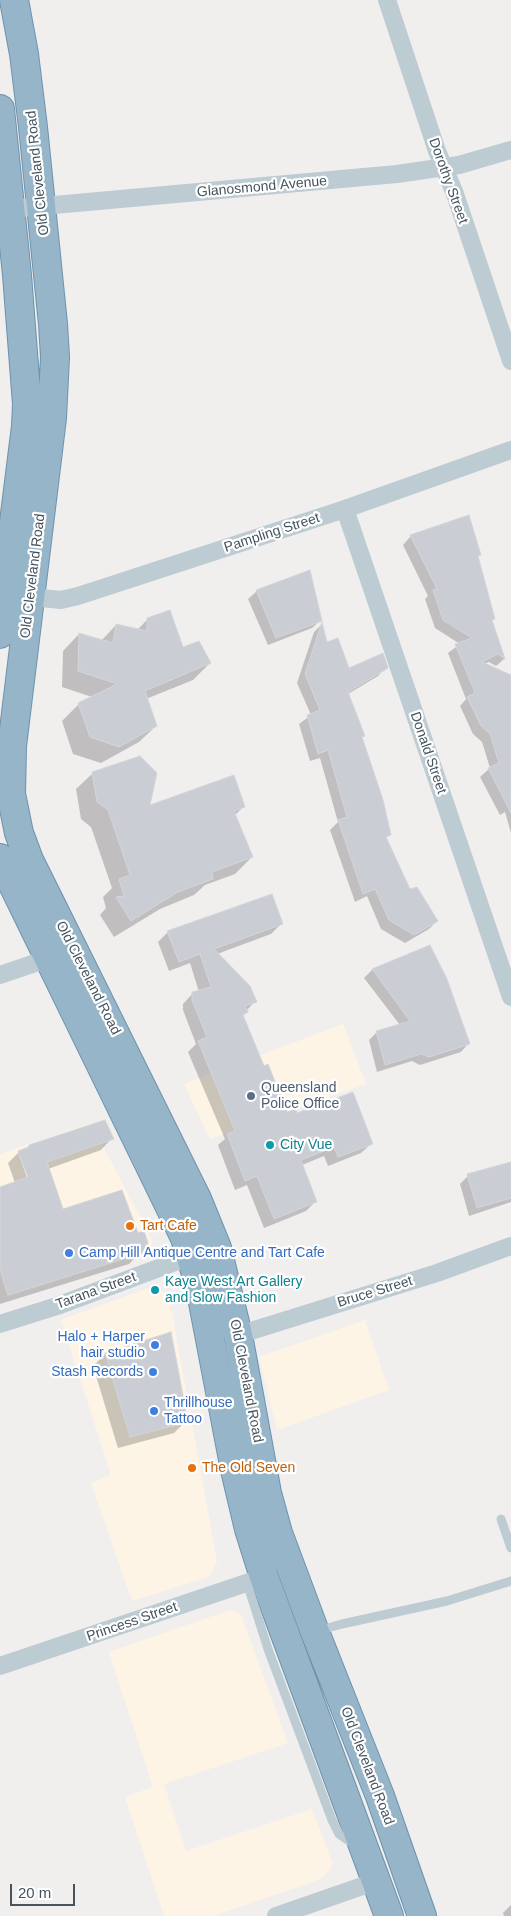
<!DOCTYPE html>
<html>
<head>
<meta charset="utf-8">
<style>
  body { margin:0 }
  #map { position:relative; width:511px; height:1916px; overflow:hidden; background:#f1eeee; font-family:Helvetica,sans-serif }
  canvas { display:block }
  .scale { position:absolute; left:10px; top:1884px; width:65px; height:22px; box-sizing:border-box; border:2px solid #45545d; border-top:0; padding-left:6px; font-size:15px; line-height:18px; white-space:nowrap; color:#45545d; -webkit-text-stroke:4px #fff; paint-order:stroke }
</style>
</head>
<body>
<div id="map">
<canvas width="511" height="1916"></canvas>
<div class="scale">20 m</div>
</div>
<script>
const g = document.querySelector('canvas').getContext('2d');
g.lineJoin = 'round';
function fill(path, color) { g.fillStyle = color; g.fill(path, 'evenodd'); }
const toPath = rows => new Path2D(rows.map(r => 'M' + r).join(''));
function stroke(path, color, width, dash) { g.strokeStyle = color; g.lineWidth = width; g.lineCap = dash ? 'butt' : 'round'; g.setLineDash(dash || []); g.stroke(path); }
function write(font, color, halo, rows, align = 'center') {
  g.font = font + ' Helvetica,sans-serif'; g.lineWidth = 4.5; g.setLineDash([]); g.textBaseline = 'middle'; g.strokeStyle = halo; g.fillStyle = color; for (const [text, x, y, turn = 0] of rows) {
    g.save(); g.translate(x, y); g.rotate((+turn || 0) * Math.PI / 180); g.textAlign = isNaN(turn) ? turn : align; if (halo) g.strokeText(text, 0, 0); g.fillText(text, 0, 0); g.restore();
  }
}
const commercial = toPath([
  [343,1024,366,1084,210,1139,184,1084],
  [91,1123,153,1242,145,1253,7,1297,0,1275,0,1154],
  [151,1287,169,1295,217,1562,209,1577,132,1601,91,1483,111,1475,61,1320],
  [365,1320,389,1390,277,1430,259,1357],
  [230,1610,241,1615,288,1743,164,1784,186,1851,312,1809,333,1865,327,1873,318,1880,213,1916,164,1916,125,1797,153,1787,109,1652]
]);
const shadow = toPath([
  [468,517,480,555,477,558,491,621,504,659,496,666,489,662,484,664,511,677,511,833,505,812,500,815,480,777,490,768,482,742,473,734,460,706,466,699,448,653,460,644,435,628,425,599,428,596,403,545,411,536],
  [257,591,321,620,312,628,268,645,248,599],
  [148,619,182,649,210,663,193,680,146,699,156,726,139,742,101,763,73,754,62,721,79,704,92,697,62,687,63,651,79,634,101,641,116,625,137,630],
  [322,624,326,644,349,669,386,667,378,676,348,694,363,736,361,738,389,834,385,838,409,891,437,921,429,929,405,943,381,929,367,896,355,902,330,830,338,822,320,758,310,761,299,724,311,715,297,683,314,632],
  [93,773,149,807,244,806,234,816,252,857,235,874,205,885,194,895,160,909,114,937,100,915,106,908,103,897,112,888,91,827,81,819,76,789],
  [281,924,271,934,217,954,255,1001,242,1016,263,1068,287,1113,297,1114,372,1143,361,1153,328,1166,324,1156,302,1165,316,1201,306,1211,264,1228,247,1185,235,1190,218,1145,225,1139,188,1052,196,1044,183,1010,183,1004,193,993,199,992,190,963,169,971,158,942,168,932],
  [430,947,469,1043,461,1052,420,1065,412,1061,377,1072,369,1040,377,1032,400,1025,364,978,372,970],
  [112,1138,101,1150,48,1169,63,1211,137,1234,141,1252,129,1264,0,1304,0,1188,15,1183,8,1163,19,1152,29,1146],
  [19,1155,21,1155,31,1182,29,1183],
  [511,1171,511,1202,469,1216,460,1184,468,1176],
  [170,1333,186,1421,174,1433,118,1448,93,1366,105,1354],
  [511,1905,511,1916,504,1916,503,1913]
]);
const building = toPath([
  [469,515,481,555,478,556,495,619,492,620,505,659,498,654,482,662,511,675,511,813,488,768,499,763,490,734,481,726,467,697,475,693,455,644,472,638,443,620,433,590,437,589,410,535,469,515],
  [310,570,322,621,276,638,256,590,310,570],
  [170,610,183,647,199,641,211,663,145,691,157,726,119,747,90,737,78,703,117,684,78,671,79,633,113,643,116,624,147,631,147,618,170,610],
  [322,622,327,642,338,638,349,668,383,653,388,668,348,692,365,736,362,737,383,800,391,835,386,837,410,889,417,887,438,921,414,935,389,920,375,889,363,894,338,820,347,817,328,750,318,754,307,715,320,710,305,674,322,622],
  [140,756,157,773,150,805,234,775,245,807,234,811,253,857,212,872,213,879,178,892,131,921,116,897,124,896,119,879,130,875,108,810,97,802,92,772,140,756],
  [272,894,283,924,214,949,250,986,257,1002,245,1006,248,1012,243,1015,264,1066,268,1064,287,1112,296,1109,297,1113,353,1092,373,1144,338,1157,334,1147,301,1160,317,1202,274,1219,257,1176,245,1181,227,1134,235,1131,198,1041,207,1037,192,1000,192,992,211,987,200,954,179,962,167,931,272,894],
  [430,945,447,979,470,1044,429,1057,421,1054,385,1065,376,1031,410,1021,372,969,430,945],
  [105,1120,114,1139,47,1162,63,1209,122,1190,138,1233,144,1231,148,1243,142,1253,8,1295,0,1268,0,1187,28,1177,18,1151,29,1147,29,1145,105,1120],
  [511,1162,511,1198,477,1208,467,1174,511,1162],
  [171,1332,188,1422,130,1437,105,1353,171,1332]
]);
const service = toPath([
  [501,1519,511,1548],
  [247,1583,268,1649,332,1820,339,1834,355,1845],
  [317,1631,342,1624,447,1601,511,1581]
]);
const minor = toPath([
  [387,0,437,151,455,194,511,361],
  [10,209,397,174,459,165,511,150],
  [345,509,511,997],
  [31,597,61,600,78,596,345,509,511,450],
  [0,975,50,958],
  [0,1324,57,1306,191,1256],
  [238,1335,437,1273,511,1246],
  [0,1666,264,1577],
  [276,1916,377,1881]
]);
const trunk = toPath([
  [14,0,24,54,33,127,53,324,55,357,52,418,12,746,11,794,19,833,29,860,197,1199,217,1248,238,1335,267,1493,278,1533,315,1632,380,1796,422,1916],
  [0,109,17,275,27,404,26,426,0,634],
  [0,858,185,1238,200,1287,235,1470,249,1529,264,1577,389,1916]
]);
const markers = [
  [251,1096,5,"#5c6f8a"],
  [270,1145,5,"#0f9aa8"],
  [130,1226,5,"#e8710a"],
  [69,1253,5,"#3f7fe0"],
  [155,1290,5,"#0f9aa8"],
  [155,1345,5,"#3f7fe0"],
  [153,1372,5,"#3f7fe0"],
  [154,1411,5,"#3f7fe0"],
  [192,1468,5,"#e8710a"]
];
const streetNames = [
  ["Old Cleveland Road",38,173,-96],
  ["Dorothy Street",448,181,70],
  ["Glanosmond Avenue",262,187,-5],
  ["Pampling Street",272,533,-18],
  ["Old Cleveland Road",33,576,-83],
  ["Donald Street",428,753,71],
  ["Old Cleveland Road",88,978,63],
  ["Tarana Street",96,1291,-20],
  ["Bruce Street",375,1292,-17],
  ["Old Cleveland Road",246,1381,79],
  ["Princess Street",132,1622,-19],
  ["Old Cleveland Road",367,1766,69]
];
const serviceNames = [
  ["Queensland",261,1088],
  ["Police Office",261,1104]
];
const cultureNames = [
  ["City Vue",280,1145],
  ["Kaye West Art Gallery",165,1282],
  ["and Slow Fashion",165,1298]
];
const foodNames = [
  ["Tart Cafe",140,1226],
  ["The Old Seven",202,1468]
];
const shopNames = [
  ["Camp Hill Antique Centre and Tart Cafe",79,1253],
  ["Halo + Harper",145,1337,"right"],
  ["hair studio",145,1353,"right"],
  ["Stash Records",143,1372,"right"],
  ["Thrillhouse",164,1403],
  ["Tattoo",164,1419]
];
fill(commercial, '#fdf4e6');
fill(shadow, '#0003');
fill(building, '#caced4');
stroke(building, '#d2d5db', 1);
stroke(trunk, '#6c93ae', 30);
stroke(service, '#bdcbd2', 9);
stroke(minor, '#bdcbd2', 18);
stroke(trunk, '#96b5c9', 28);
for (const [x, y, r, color] of markers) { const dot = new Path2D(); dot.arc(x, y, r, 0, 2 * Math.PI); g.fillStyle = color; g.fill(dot); stroke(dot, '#fff', 2); }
write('14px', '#45545d', '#fff', streetNames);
write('14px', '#4e5e75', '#fff', serviceNames, 'left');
write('14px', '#0d838f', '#fff', cultureNames, 'left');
write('14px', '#c56008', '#fff', foodNames, 'left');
write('14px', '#366cbe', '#fff', shopNames, 'left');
</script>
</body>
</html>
